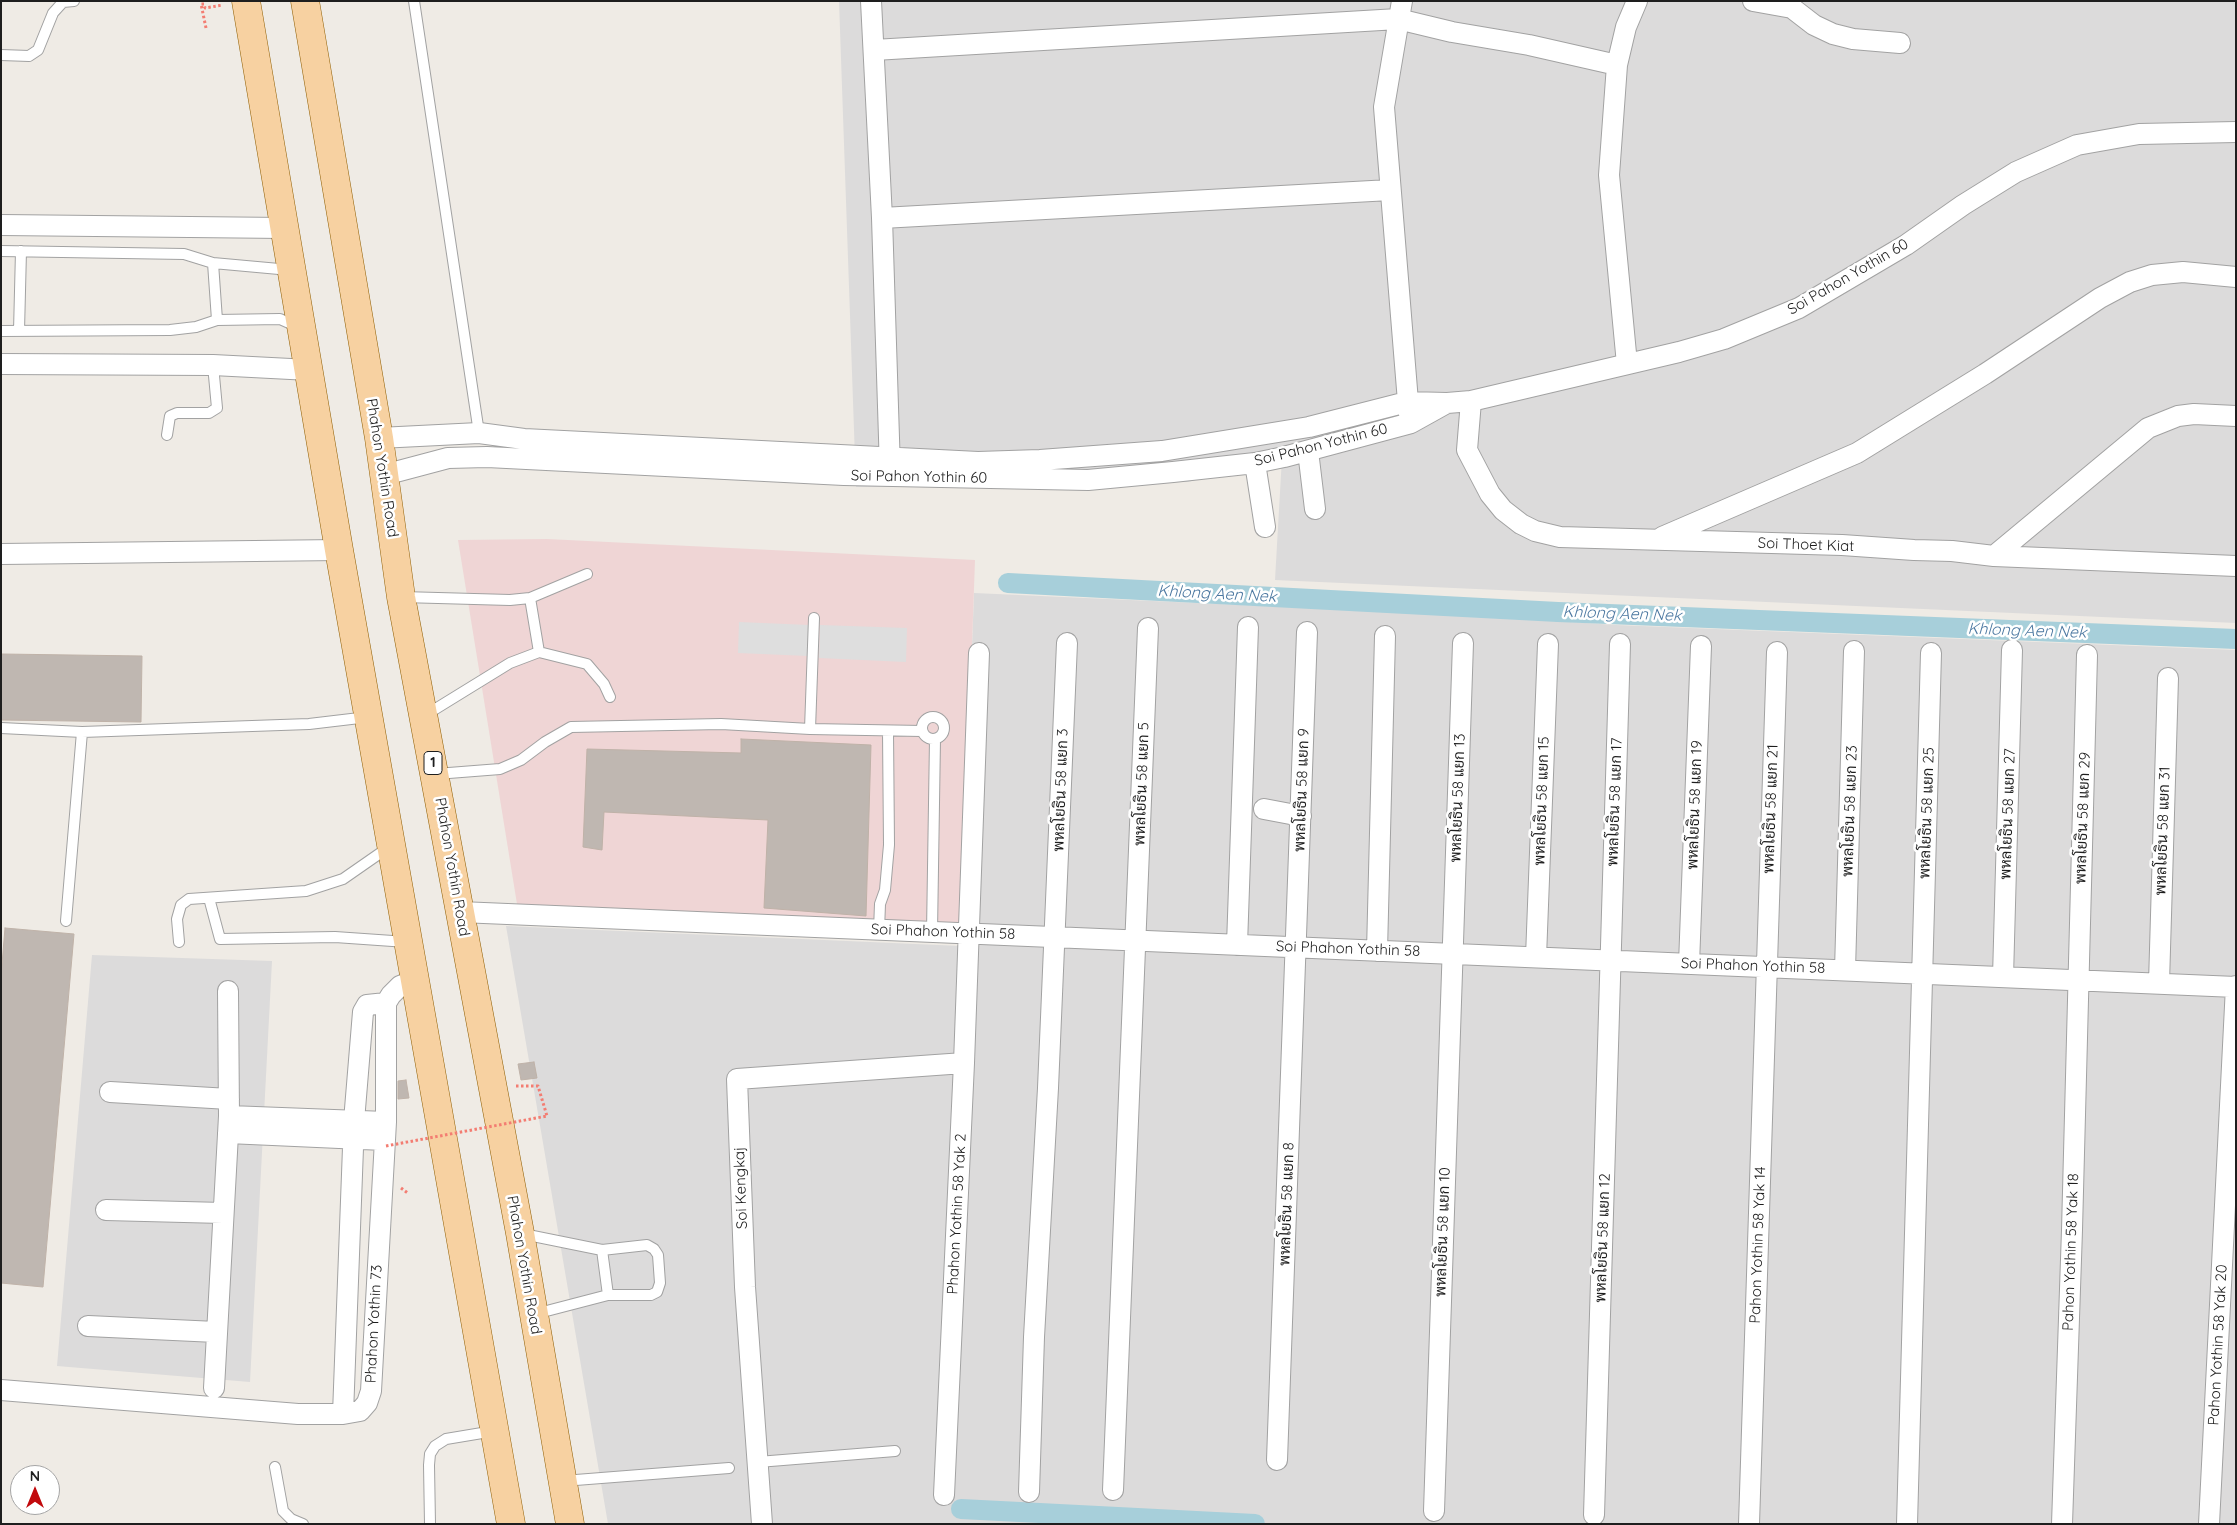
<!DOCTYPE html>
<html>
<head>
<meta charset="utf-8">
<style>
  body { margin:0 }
  #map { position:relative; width:2237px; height:1525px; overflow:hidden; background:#efebe5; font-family:Quicksand,sans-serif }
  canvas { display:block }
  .frame { position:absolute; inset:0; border:2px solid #1e1e1e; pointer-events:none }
  .north { position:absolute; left:10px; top:1465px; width:50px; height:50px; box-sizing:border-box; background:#fff; border:1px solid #a5a5a5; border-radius:50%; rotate:0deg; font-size:14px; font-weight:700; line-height:20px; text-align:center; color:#1e1e1e }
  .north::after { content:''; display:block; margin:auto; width:18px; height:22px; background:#c20a0d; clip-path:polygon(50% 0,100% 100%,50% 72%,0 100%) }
</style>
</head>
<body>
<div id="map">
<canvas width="2237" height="1525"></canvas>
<div class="frame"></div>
<div class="north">N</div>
</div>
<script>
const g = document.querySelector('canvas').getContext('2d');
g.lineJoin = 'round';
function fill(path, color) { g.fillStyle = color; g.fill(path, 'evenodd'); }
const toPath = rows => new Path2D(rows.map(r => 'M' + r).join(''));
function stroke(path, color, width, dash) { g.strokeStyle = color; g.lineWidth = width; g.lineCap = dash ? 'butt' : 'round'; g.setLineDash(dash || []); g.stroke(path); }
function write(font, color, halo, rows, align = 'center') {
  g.font = font + ' Quicksand,Sarabun,sans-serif'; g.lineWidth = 5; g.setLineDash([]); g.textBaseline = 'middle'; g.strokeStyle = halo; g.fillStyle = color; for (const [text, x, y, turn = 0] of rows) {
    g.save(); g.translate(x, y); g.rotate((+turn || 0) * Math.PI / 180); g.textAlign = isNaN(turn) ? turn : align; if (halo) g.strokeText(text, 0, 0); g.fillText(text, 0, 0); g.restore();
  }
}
const residential = toPath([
  [839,1,2236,1,2236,623,1275,580,1282,457,1188,482,856,487],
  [974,593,1464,615,1616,625,2236,650,2236,1524,608,1524,506,926,961,946],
  [92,955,272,961,250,1382,57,1366]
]);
const commercial = toPath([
  [547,539,975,560,962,924,517,904,458,540]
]);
const parking = toPath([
  [739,622,809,625,808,656,738,653],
  [820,625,907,628,906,662,819,658]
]);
const canal = toPath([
  [1008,583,1558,612,2236,639],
  [961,1509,1255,1524]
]);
const building = toPath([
  [1,654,142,656,141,722,1,720,1,654],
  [741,739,871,745,866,916,764,908,768,820,604,812,602,850,583,847,587,749,741,753,741,739],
  [5,928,74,934,43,1287,1,1283,1,976,5,928],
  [534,1062,537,1078,521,1080,518,1064,534,1062],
  [406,1080,409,1098,398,1099,398,1081,406,1080]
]);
const path = toPath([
  [206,28,201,4,204,4,205,8,223,5],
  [516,1086,538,1086,547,1116],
  [401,1188,409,1194]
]);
const lane = toPath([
  [414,1,479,433],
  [1,55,29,56,38,50,53,13,63,2,74,1],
  [1,251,184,254,213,263],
  [290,270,213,263,217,320,280,319,298,327],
  [1,331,170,330,196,327,217,320],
  [19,331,21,251],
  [167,435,170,416,177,413,209,413,217,408,213,365],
  [402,597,510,600,530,598,539,652,510,663,424,716],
  [530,598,587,574],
  [539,652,587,664,604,684,610,697],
  '922 728a11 11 0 1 1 22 0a11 11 0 1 1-22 0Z',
  [1,728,82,732,309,724,368,717],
  [810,729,814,618],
  [436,774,500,769,521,760,545,742,571,727,721,724,810,729,922,731],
  [209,898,220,939,335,937,407,942],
  [66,921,82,732],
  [879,930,880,904,885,890,889,845,888,731],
  [932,932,935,739],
  [179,942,177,919,181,905,189,899,306,891,343,879,389,847],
  [523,1234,602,1250,608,1295,535,1314],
  [602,1250,647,1245,654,1249,658,1255,660,1283,657,1292,651,1295,608,1295],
  [758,1462,895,1451],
  [275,1467,283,1511,291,1519,303,1524],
  [563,1481,729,1468],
  [430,1524,429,1465,430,1454,435,1446,446,1439,494,1431]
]);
const street = toPath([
  [871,1,882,218,890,469],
  [1402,1,1384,107,1409,414],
  [1753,1,1792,8,1814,25,1833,34,1853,39,1900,43],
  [874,50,1398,19,1452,32,1529,45,1617,65],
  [882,218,1390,190],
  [1,225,284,228],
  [1,364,213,365,310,370],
  [1627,364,1609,175,1617,65,1626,27,1637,1],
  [1471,401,1467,450,1490,494,1503,510,1521,524,1535,531,1560,537,1842,545,1914,550,1952,551,1994,556,2236,566],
  [379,438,479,433,524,439,978,462,1040,460,1162,451,1309,427,1407,402,1447,403,1471,401,1679,352,1724,339,1799,308,1906,245,1963,205,2016,172,2077,145,2139,134,2236,132],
  [1308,451,1315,509],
  [1255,463,1265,527],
  [384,475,448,458,487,457,844,475,1088,480,1173,472,1255,463,1284,457,1411,423,1447,403],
  [1662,537,1857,453,1985,374,2100,298,2130,282,2152,275,2183,272,2236,277],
  [1,554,339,550],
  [1994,556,2148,428,2178,416,2194,414,2236,416],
  [1264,809,1301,816],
  [460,912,2236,987],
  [1237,945,1248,627],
  [1377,951,1385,636],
  [1536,957,1548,644],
  [1689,964,1701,646],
  [1845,970,1854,651],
  [2003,977,2012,650],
  [2159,983,2168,678],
  [110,1092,229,1099],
  [229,1116,386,1122],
  [228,1133,384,1140],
  [106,1210,223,1213],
  [88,1326,216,1332],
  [214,1388,229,1116,228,991],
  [1,1390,298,1414,343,1414,360,1411,367,1403,371,1391,386,1122,386,1003,391,995,400,986,415,980],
  [343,1414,354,1121,363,1012,367,1005,386,1003],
  [1277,1460,1307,632],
  [1113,1490,1148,628],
  [1029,1492,1034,1337,1048,1088,1067,643],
  [944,1495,964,1063,979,653],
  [1434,1511,1463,643],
  [1594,1515,1620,644],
  [762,1524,745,1287,737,1079,964,1063],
  [1749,1524,1777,652],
  [1907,1524,1931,653],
  [2062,1524,2072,1230,2087,655],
  [2209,1524,2236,986]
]);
const primary = toPath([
  [246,1,339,550,511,1524],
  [305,1,379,438,401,597,520,1233,570,1524]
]);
const pathBridge = toPath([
  [386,1146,547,1116]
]);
const shields = [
  [433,763,18]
];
const shieldNames = [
  ["1",433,763]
];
const streetNames = [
  ["Soi Pahon Yothin 60",1848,277,-30],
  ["Soi Pahon Yothin 60",1321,445,-14],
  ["Phahon Yothin Road",382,468,81],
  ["Soi Pahon Yothin 60",919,477,1],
  ["Soi Thoet Kiat",1806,545,2],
  ["พหลโยธิน 58 แยก 5",1142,784,-88],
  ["พหลโยธิน 58 แยก 3",1061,790,-88],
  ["พหลโยธิน 58 แยก 9",1302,790,-88],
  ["พหลโยธิน 58 แยก 13",1458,798,-88],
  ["พหลโยธิน 58 แยก 15",1542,801,-88],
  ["พหลโยธิน 58 แยก 17",1615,802,-88],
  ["พหลโยธิน 58 แยก 19",1695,805,-88],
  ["พหลโยธิน 58 แยก 21",1771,809,-88],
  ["พหลโยธิน 58 แยก 23",1850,811,-88],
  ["พหลโยธิน 58 แยก 25",1927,813,-88],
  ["พหลโยธิน 58 แยก 27",2008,814,-88],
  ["พหลโยธิน 58 แยก 29",2083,818,-88],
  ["พหลโยธิน 58 แยก 31",2163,831,-88],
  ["Phahon Yothin Road",452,867,80],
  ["Soi Phahon Yothin 58",943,932,2],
  ["Soi Phahon Yothin 58",1348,949,2],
  ["Soi Phahon Yothin 58",1753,966,2],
  ["Soi Kengkaj",741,1188,-92],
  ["พหลโยธิน 58 แยก 8",1287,1204,-88],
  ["Phahon Yothin 58 Yak 2",957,1214,-87],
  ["พหลโยธิน 58 แยก 10",1443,1232,-88],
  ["พหลโยธิน 58 แยก 12",1603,1238,-88],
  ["Pahon Yothin 58 Yak 14",1758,1245,-88],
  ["Pahon Yothin 58 Yak 18",2071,1252,-88],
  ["Phahon Yothin Road",524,1265,80],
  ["Phahon Yothin 73",374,1324,-87],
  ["Pahon Yothin 58 Yak 20",2218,1345,-87]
];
const waterNames = [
  ["Khlong Aen Nek",1217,594,3],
  ["Khlong Aen Nek",1622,614,2],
  ["Khlong Aen Nek",2027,631,2]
];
fill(residential, '#dcdbdb');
fill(commercial, '#efd5d5');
fill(parking, '#dedede');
stroke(canal, '#a7cfda', 20);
fill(building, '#bfb7b1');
stroke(building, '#bfb2a8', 1);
stroke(lane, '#a2a2a2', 12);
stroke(street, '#a2a2a2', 22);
stroke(primary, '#916108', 29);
stroke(path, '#f37d72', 3, [2.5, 2.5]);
stroke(lane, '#fff', 10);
stroke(street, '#fff', 20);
stroke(primary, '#f7d1a1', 28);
stroke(pathBridge, '#f37d72', 3, [2.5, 2.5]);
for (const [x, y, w] of shields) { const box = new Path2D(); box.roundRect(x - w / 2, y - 11.5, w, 23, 4); g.fillStyle = '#fff'; g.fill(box); stroke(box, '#1e1e1e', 1); }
write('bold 14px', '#1e1e1e', null, shieldNames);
write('15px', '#1e1e1e', '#fff', streetNames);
write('italic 16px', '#4c78a1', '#fff', waterNames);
</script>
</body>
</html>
